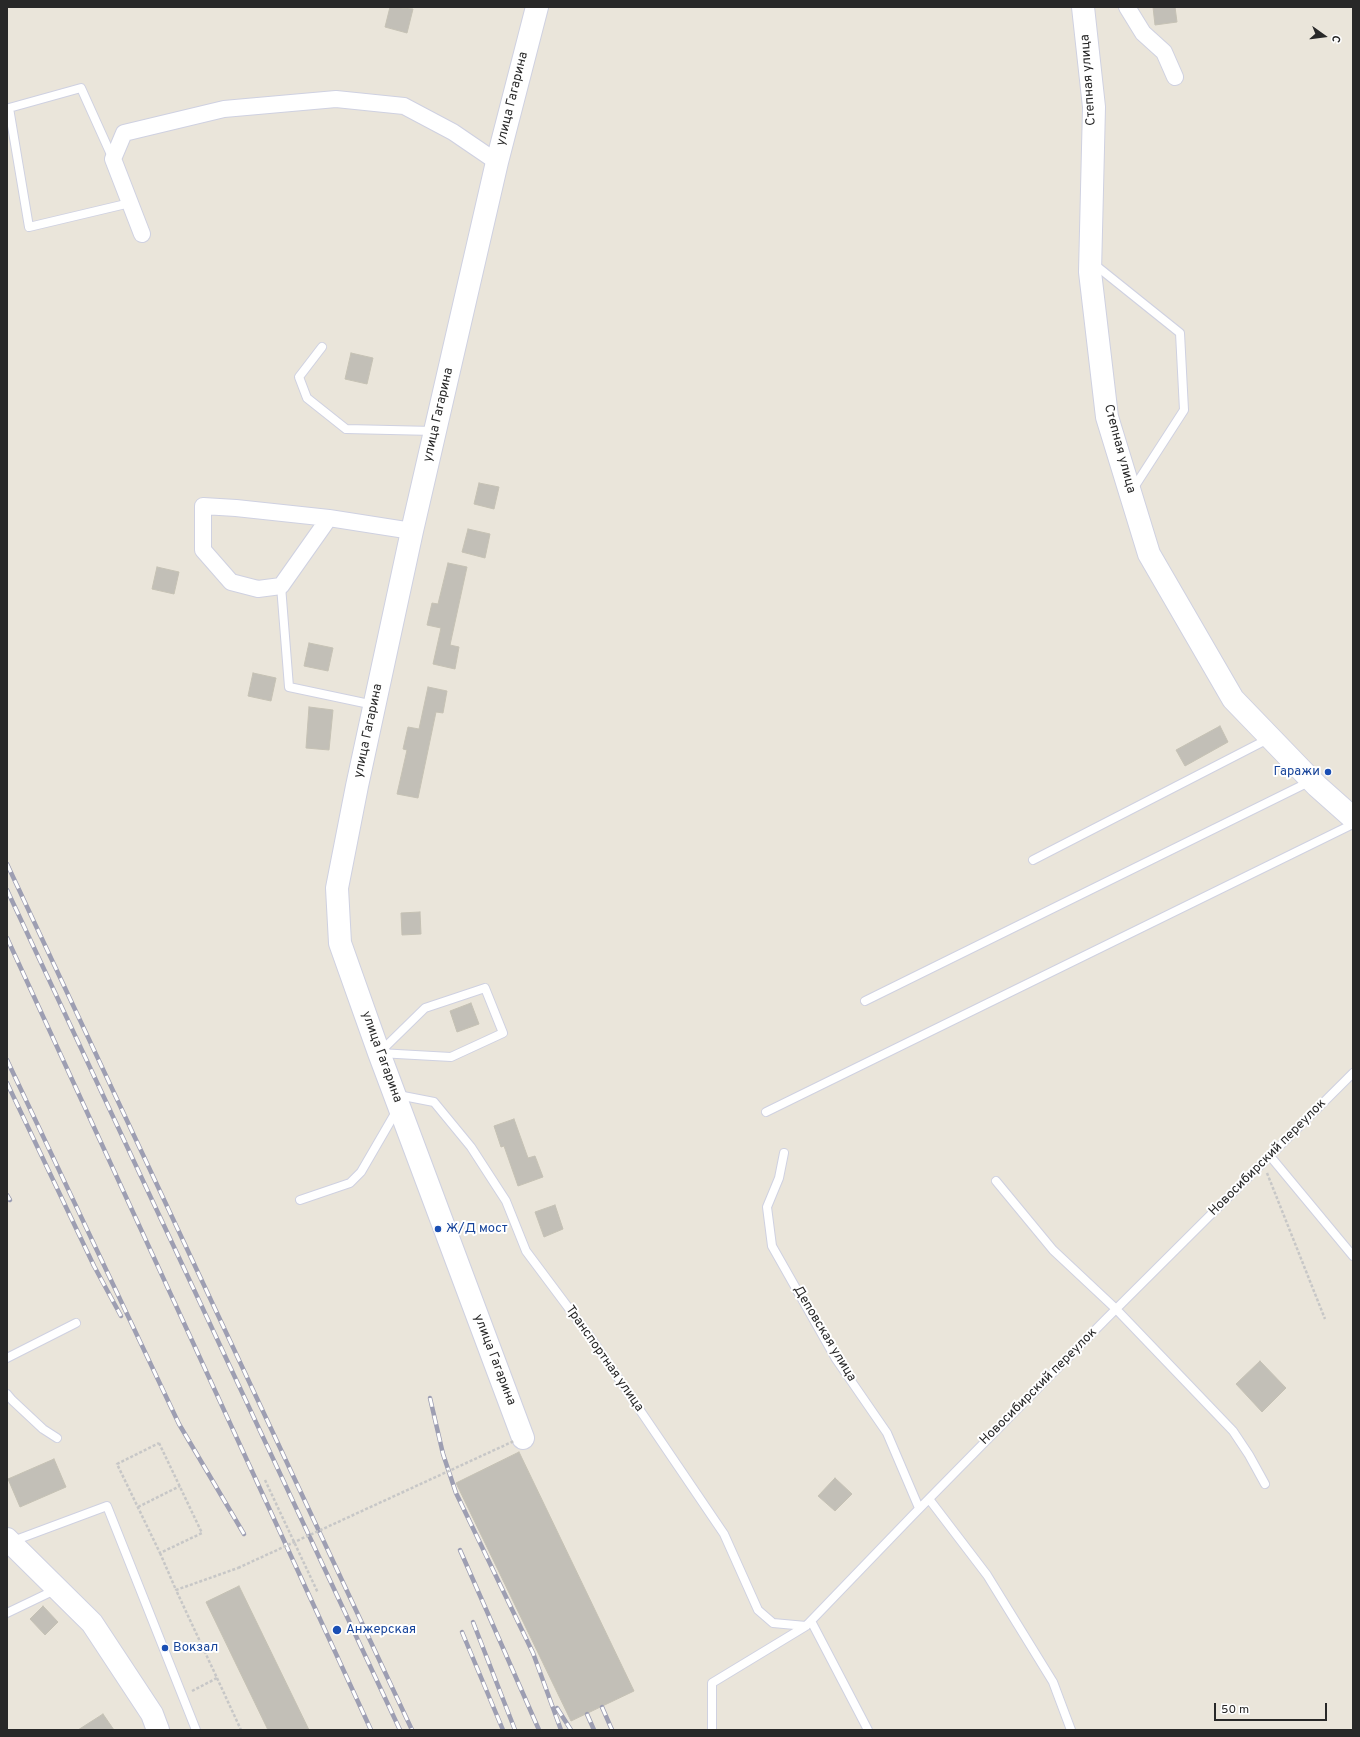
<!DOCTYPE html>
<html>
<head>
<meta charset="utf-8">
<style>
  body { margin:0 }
  #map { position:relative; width:1360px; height:1737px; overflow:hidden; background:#eae5da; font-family:Overpass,sans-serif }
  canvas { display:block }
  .frame { position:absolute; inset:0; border:8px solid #282828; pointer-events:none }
  .north { position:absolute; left:1304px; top:16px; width:40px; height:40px; -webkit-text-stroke:3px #fff; paint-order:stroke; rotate:104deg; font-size:11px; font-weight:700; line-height:16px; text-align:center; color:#282828 }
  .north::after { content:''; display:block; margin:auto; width:14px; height:18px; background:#282828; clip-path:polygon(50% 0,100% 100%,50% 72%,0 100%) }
  .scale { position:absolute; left:1214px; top:1703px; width:113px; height:18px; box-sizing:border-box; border:2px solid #282828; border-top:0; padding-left:5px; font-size:12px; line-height:14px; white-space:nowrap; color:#282828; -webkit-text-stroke:3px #fff; paint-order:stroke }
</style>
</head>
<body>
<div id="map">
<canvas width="1360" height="1737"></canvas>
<div class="frame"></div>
<div class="north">С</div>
<div class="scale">50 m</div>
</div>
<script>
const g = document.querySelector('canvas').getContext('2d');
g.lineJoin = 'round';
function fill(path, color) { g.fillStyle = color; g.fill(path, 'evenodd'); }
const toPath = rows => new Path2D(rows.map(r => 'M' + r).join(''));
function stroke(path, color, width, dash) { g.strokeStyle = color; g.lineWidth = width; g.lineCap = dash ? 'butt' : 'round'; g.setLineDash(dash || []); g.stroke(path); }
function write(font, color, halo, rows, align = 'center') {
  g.font = font + ' Overpass,sans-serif'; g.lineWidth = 4; g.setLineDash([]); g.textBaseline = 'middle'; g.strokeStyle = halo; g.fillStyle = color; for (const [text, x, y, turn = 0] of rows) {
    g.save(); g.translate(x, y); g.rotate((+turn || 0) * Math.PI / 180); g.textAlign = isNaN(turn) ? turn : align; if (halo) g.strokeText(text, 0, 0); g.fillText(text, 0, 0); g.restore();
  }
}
const building = toPath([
  [390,7,413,9,407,33,385,27,390,7],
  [1153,7,1175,7,1177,22,1155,25,1153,7],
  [351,353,373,358,367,384,345,379,351,353],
  [479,483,499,487,494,509,474,504,479,483],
  [468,529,490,534,485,558,462,552,468,529],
  [448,563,467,567,450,645,459,647,455,669,433,664,441,628,427,625,432,603,438,604,448,563],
  [157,567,179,572,174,594,152,589,157,567],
  [309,643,333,648,328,671,304,666,309,643],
  [253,673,276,678,271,701,248,696,253,673],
  [428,687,447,691,443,713,436,712,418,798,397,794,407,750,403,749,408,727,419,729,428,687],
  [309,707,333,710,329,750,306,748,309,707],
  [1220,726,1228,742,1185,766,1176,750,1220,726],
  [420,912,421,934,402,935,401,913,420,912],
  [471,1003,479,1024,457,1032,450,1011,471,1003],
  [514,1119,528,1158,535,1156,543,1177,518,1186,504,1146,501,1147,494,1126,514,1119],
  [555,1205,563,1229,544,1237,535,1212,555,1205],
  [1260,1361,1286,1388,1262,1412,1236,1384,1260,1361],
  [519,1452,634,1691,571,1721,456,1483,519,1452],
  [54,1459,66,1487,20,1507,8,1479,54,1459],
  [835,1478,852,1494,835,1511,818,1496,835,1478],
  [239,1586,309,1730,268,1730,206,1602,239,1586],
  [43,1606,58,1622,45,1635,30,1619,43,1606],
  [103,1714,114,1730,78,1730,103,1714]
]);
const path = toPath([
  [1267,1173,1325,1319],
  [159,1443,202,1533,160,1553,117,1464,159,1443],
  [265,1480,318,1593],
  [138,1507,180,1486],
  [160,1553,176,1590],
  [217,1678,241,1730],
  [192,1691,217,1678,176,1590,238,1568]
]);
const lane = toPath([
  [113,159,81,88,9,108,29,227,130,203],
  [1094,264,1180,333,1184,410,1133,489],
  [322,347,299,377,307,398,346,429,434,431],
  [281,586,289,687,374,705],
  [1033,860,1270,738],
  [485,988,503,1033,451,1057,379,1053,425,1008,485,988],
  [865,1001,1311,781],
  [398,1095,434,1102,471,1147,506,1201,526,1251,591,1338,724,1534,758,1610,773,1623,806,1626],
  [766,1112,1353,824],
  [784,1153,779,1178,767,1207,772,1246,836,1359,887,1433,919,1508],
  [1270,1156,1353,1256],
  [996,1181,1053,1250,1116,1309,1233,1431,1249,1455,1265,1484],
  [300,1200,350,1183,361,1172,397,1110],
  [7,1358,76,1323],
  [7,1394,12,1400,43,1429,57,1438],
  [929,1499,987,1575,1053,1682,1071,1730],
  [13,1541,107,1506,196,1730],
  [7,1613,57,1589],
  [811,1621,868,1730],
  [712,1730,712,1683,806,1626,913,1515,1105,1320,1353,1073]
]);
const street = toPath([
  [1127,7,1143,33,1164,52,1175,77],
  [142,234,113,159,124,133,224,109,336,99,404,106,453,132,497,162],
  [329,518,281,586,258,589,231,582,203,550,203,506,236,508,329,518,412,531]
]);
const secondary = toPath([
  [1083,7,1094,107,1090,272,1107,417,1149,554,1233,699,1317,786,1353,818],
  [523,1438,379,1053,340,943,337,888,357,786,412,531,497,162,537,7],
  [7,1539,92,1623,152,1714,158,1730]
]);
const rail = toPath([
  [7,864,412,1730],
  [7,890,400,1730],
  [7,938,371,1730],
  [7,1060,179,1424,244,1534],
  [7,1083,94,1266,121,1316],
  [7,1195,10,1200],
  [430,1398,443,1454,456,1493,533,1653,561,1730],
  [460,1550,539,1730],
  [473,1622,515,1730],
  [462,1632,503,1730],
  [602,1707,612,1730],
  [557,1708,571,1730],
  [587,1714,594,1730]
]);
const pathBridge = toPath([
  [238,1568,514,1441]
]);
const markers = [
  [1328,772,4,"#1a4fb4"],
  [438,1229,4,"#1a4fb4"],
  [337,1630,5,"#1a4fb4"],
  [165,1648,4,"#1a4fb4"]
];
const streetNames = [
  ["Степная улица",1089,80,-94],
  ["улица Гагарина",513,99,-76],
  ["улица Гагарина",439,415,-77],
  ["Степная улица",1119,449,75],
  ["улица Гагарина",369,731,-78],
  ["улица Гагарина",381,1057,70],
  ["Новосибирский переулок",1268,1158,-45],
  ["Деповская улица",824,1334,59],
  ["Транспортная улица",604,1359,55],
  ["улица Гагарина",494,1360,69],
  ["Новосибирский переулок",1039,1387,-45]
];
const transitNames = [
  ["Гаражи",1320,772,"right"],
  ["Ж/Д мост",446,1229],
  ["Анжерская",346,1630],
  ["Вокзал",173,1648]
];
fill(building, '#c2bfb7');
stroke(building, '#c5c1b4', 1);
stroke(lane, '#cfd1e1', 10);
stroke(street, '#cfd1e1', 18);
stroke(secondary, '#cfd1e1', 24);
stroke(path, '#c7c7c7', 2.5, [3, 2]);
stroke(lane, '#fff', 8);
stroke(street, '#fff', 16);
stroke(secondary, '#fff', 22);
stroke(rail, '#9d9eb2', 4.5);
stroke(rail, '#fff', 3, [9]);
stroke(pathBridge, '#c7c7c7', 2.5, [3, 2]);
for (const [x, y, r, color] of markers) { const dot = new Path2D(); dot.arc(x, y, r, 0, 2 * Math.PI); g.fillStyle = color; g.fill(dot); stroke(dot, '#fff', 1.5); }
write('13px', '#282828', '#fff', streetNames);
write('13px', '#164399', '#fff', transitNames, 'left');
</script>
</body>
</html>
